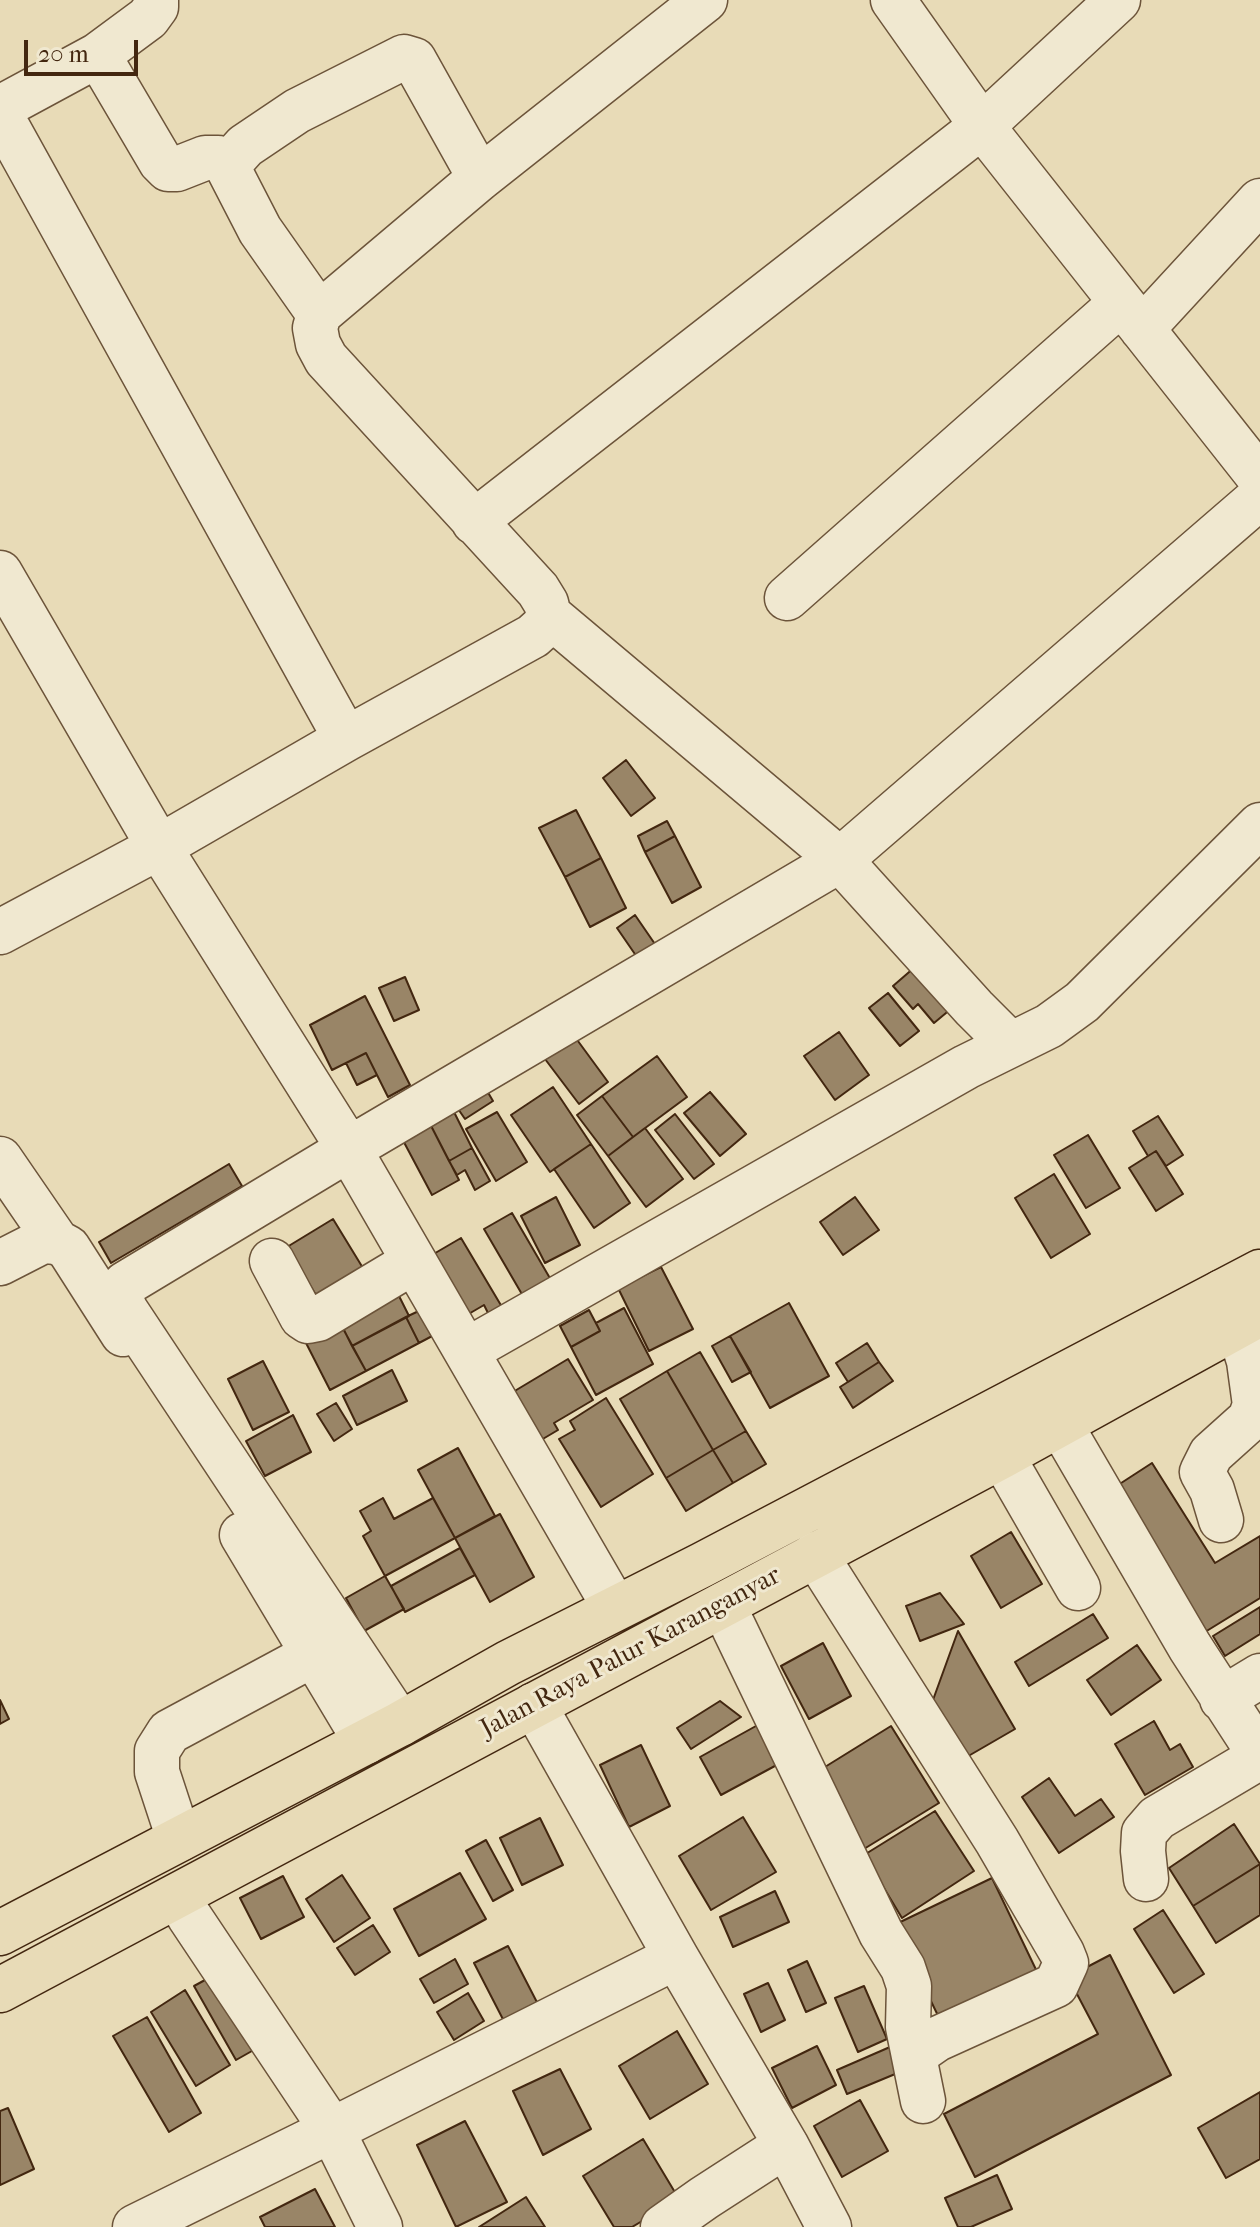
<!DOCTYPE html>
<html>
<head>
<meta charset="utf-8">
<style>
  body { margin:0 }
  #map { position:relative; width:1260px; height:2227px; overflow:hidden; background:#e8dbb7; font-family:"IM FELL French Canon",serif }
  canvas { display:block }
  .scale { position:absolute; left:24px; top:40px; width:114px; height:36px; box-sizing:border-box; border:4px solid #432710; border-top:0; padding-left:10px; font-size:24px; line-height:28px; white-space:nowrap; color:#432710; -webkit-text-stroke:6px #f0e8d0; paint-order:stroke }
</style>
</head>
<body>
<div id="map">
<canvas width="1260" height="2227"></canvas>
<div class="scale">20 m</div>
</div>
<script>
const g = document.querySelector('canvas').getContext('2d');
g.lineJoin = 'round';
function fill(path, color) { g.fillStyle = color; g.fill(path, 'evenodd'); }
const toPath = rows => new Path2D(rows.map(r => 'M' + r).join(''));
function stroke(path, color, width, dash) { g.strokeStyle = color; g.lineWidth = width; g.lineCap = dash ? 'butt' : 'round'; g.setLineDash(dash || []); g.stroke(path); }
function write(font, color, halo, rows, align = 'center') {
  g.font = font + ' "IM FELL French Canon",serif'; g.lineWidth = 6; g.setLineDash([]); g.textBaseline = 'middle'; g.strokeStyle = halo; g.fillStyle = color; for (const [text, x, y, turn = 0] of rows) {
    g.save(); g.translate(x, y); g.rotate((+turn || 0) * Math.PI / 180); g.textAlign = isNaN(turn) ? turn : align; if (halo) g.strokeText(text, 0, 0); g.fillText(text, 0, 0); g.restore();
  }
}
const building = toPath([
  [626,760,655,798,631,816,603,778,626,760],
  [576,810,601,858,565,877,539,828,576,810],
  [667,821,675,836,645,852,638,836,667,821],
  [675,836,701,887,672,903,645,852,675,836],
  [601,858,626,908,590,927,565,877,601,858],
  [635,915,657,947,639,960,617,928,635,915],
  [923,960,958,1003,934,1023,918,1004,913,1009,893,986,923,960],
  [405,977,419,1010,394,1021,379,988,405,977],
  [888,993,919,1031,900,1046,869,1008,888,993],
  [365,996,410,1085,388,1097,366,1053,332,1070,310,1025,365,996],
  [839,1032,869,1075,835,1100,804,1056,839,1032],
  [575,1037,608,1082,579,1104,545,1059,575,1037],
  [366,1053,377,1075,357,1085,346,1063,366,1053],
  [657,1056,687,1097,633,1137,602,1096,657,1056],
  [483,1084,493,1101,465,1119,454,1103,483,1084],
  [553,1087,591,1144,550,1172,511,1115,553,1087],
  [710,1092,746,1134,720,1156,684,1113,710,1092],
  [602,1096,633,1137,608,1156,577,1115,602,1096],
  [450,1104,472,1148,449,1161,426,1116,450,1104],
  [497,1112,527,1162,496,1181,466,1129,497,1112],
  [675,1114,714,1164,694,1179,655,1130,675,1114],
  [426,1116,459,1180,432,1195,398,1131,426,1116],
  [1158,1116,1183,1155,1166,1166,1156,1151,1148,1156,1133,1131,1158,1116],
  [645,1128,683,1179,646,1207,608,1156,645,1128],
  [1088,1135,1120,1188,1086,1208,1054,1155,1088,1135],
  [591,1144,630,1203,594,1228,554,1169,591,1144],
  [472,1148,490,1181,475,1190,465,1170,457,1175,449,1161,472,1148],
  [1156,1151,1183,1194,1156,1211,1129,1168,1156,1151],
  [229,1164,242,1186,111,1263,99,1242,229,1164],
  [1054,1174,1090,1234,1051,1258,1015,1198,1054,1174],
  [556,1197,580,1245,545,1263,521,1216,556,1197],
  [855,1197,879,1230,843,1255,820,1222,855,1197],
  [512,1213,551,1280,523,1296,484,1229,512,1213],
  [333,1219,366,1273,320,1302,287,1247,333,1219],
  [461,1238,502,1307,489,1315,484,1305,460,1319,425,1259,461,1238],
  [661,1267,693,1329,649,1351,618,1288,661,1267],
  [394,1286,409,1316,352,1346,337,1316,394,1286],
  [789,1303,829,1376,770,1408,730,1336,789,1303],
  [624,1308,653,1364,596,1395,571,1347,600,1331,596,1323,624,1308],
  [423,1309,436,1334,419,1343,406,1317,423,1309],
  [589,1310,600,1331,571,1347,560,1326,589,1310],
  [406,1317,419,1343,366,1371,352,1346,406,1317],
  [340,1323,366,1371,330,1390,305,1341,340,1323],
  [730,1336,751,1372,732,1382,712,1346,730,1336],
  [867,1343,879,1362,848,1382,836,1363,867,1343],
  [700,1352,746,1431,713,1450,667,1371,700,1352],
  [568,1359,593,1400,554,1423,558,1430,536,1443,508,1395,568,1359],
  [263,1361,289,1412,253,1430,228,1379,263,1361],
  [879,1362,893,1381,853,1408,840,1387,879,1362],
  [392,1370,407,1401,357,1425,343,1396,392,1370],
  [667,1371,713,1450,666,1478,620,1399,667,1371],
  [606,1398,653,1474,601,1507,559,1439,575,1430,570,1421,606,1398],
  [336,1403,352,1429,334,1441,317,1414,336,1403],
  [293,1415,311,1452,265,1476,246,1441,293,1415],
  [746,1431,766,1464,733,1483,713,1450,746,1431],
  [458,1448,495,1516,455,1538,418,1470,458,1448],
  [713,1450,733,1483,686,1511,666,1478,713,1450],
  [1152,1463,1215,1563,1260,1536,1260,1598,1205,1632,1115,1487,1152,1463],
  [383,1498,394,1519,433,1498,455,1538,385,1576,363,1536,371,1531,360,1511,383,1498],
  [500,1514,534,1577,490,1602,455,1538,500,1514],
  [1011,1532,1042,1584,1001,1608,971,1556,1011,1532],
  [460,1548,475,1575,405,1612,391,1586,460,1548],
  [385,1576,404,1609,364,1631,346,1598,385,1576],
  [940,1593,964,1624,920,1641,906,1606,940,1593],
  [1260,1607,1260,1634,1225,1656,1213,1636,1260,1607],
  [1093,1614,1108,1638,1029,1686,1015,1662,1093,1614],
  [958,1631,1015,1729,958,1762,929,1711,958,1631],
  [823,1643,851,1696,809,1719,781,1666,823,1643],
  [1137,1645,1161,1680,1111,1715,1087,1680,1137,1645],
  [0,1700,9,1719,0,1724,0,1700],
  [720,1701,741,1717,691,1749,677,1728,720,1701],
  [765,1721,786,1760,721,1795,700,1757,765,1721],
  [1154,1721,1170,1750,1180,1744,1193,1767,1145,1795,1115,1744,1154,1721],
  [891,1726,939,1803,859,1852,812,1775,891,1726],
  [641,1745,670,1806,629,1827,600,1765,641,1745],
  [1049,1778,1075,1816,1101,1799,1114,1817,1059,1853,1022,1797,1049,1778],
  [935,1811,974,1871,902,1918,864,1855,935,1811],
  [743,1817,776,1872,711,1910,679,1856,743,1817],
  [540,1818,563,1865,522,1885,500,1838,540,1818],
  [1234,1824,1260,1864,1193,1906,1169,1868,1234,1824],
  [486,1840,513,1890,493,1901,466,1851,486,1840],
  [1260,1864,1260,1915,1216,1943,1193,1906,1260,1864],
  [460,1873,486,1919,419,1956,394,1909,460,1873],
  [342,1875,370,1918,334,1942,306,1899,342,1875],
  [283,1876,304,1917,261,1939,240,1898,283,1876],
  [992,1878,1041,1980,944,2028,894,1925,992,1878],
  [775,1891,789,1922,733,1947,720,1917,775,1891],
  [1163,1910,1204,1974,1174,1993,1134,1929,1163,1910],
  [373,1925,390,1952,355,1975,337,1948,373,1925],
  [508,1946,542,2012,508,2029,474,1963,508,1946],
  [1110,1955,1171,2075,975,2177,944,2114,1098,2034,1068,1977,1110,1955],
  [455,1959,468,1984,434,2003,420,1979,455,1959],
  [807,1961,826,2003,806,2012,788,1970,807,1961],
  [216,1974,259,2047,236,2060,194,1986,216,1974],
  [768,1983,785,2020,761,2032,744,1994,768,1983],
  [864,1986,887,2039,858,2052,835,1998,864,1986],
  [185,1990,230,2065,196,2086,151,2012,185,1990],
  [468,1993,484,2021,454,2040,437,2012,468,1993],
  [147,2017,201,2113,169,2132,113,2036,147,2017],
  [677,2031,708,2084,650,2119,619,2066,677,2031],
  [817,2046,836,2085,792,2108,772,2068,817,2046],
  [890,2047,900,2072,847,2094,837,2070,890,2047],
  [560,2069,591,2129,543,2155,513,2091,560,2069],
  [1260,2092,1260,2159,1226,2178,1198,2128,1260,2092],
  [860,2100,888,2151,842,2177,814,2126,860,2100],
  [8,2108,34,2169,0,2185,0,2111,8,2108],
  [465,2121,507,2202,456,2227,417,2145,465,2121],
  [643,2139,679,2199,632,2227,614,2227,583,2176,643,2139],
  [997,2175,1012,2209,971,2227,958,2227,945,2198,997,2175],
  [315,2189,335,2227,265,2227,260,2217,315,2189],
  [526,2197,545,2227,479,2227,526,2197]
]);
const minor = toPath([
  [893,0,982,126,1260,478],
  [98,55,161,162,168,169,177,169,205,158,218,158,227,166,260,230,319,314],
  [0,108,98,55,148,18,156,7,156,0],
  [0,114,346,739],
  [227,166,245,146,297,111,404,57,414,60,480,178],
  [1142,329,1260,201],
  [474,522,982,126,1118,0],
  [0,573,159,847,349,1149,615,1608],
  [787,598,1121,303],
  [549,615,840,860,974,1008,1010,1044],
  [0,932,159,847,346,739,533,636,544,626,549,615,546,603,538,590,326,359,318,344,315,328,319,314,480,178,705,0],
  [0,1159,57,1242],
  [272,1261,302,1317,308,1321,318,1319,413,1262],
  [0,1263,43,1241,57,1242,68,1248,123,1334],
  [466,1351,966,1067,1049,1026,1082,1002,1260,825],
  [1060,1424,1190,1647,1260,1755],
  [1002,1456,1078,1588],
  [1221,1520,1212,1490,1202,1472,1211,1454,1250,1419,1255,1405,1249,1361,1238,1326,1222,1292],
  [242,1535,366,1742],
  [815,1554,997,1841,1062,1953,1066,1963,1056,1985,937,2039,914,2055],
  [723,1605,881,1933,903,1968,909,1986,908,2027,923,2101],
  [1222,1699,1260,1676],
  [534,1705,676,1957,786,2145,829,2227],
  [400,1724,126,1311,120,1298,125,1284,349,1149,840,860,1260,497],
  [179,1839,157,1772,157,1751,169,1732,314,1654],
  [1146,1879,1143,1851,1144,1833,1157,1818,1260,1757],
  [178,1896,189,1916,332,2130,380,2227],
  [135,2227,332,2130,676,1957],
  [663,2227,704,2198,786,2145]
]);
const major = toPath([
  [0,1933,400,1724,508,1663,702,1565,1260,1272],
  [0,1990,1002,1456,1260,1314]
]);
const streetNames = [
  ["Jalan Raya Palur Karanganyar",631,1653,-28]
];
fill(building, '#998567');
stroke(building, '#432710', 2);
stroke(minor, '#6c543a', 47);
stroke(major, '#432710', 47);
stroke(minor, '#f0e8d0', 44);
stroke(major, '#e8dbb7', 44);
write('26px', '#432710', '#f0e8d0', streetNames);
</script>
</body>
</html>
